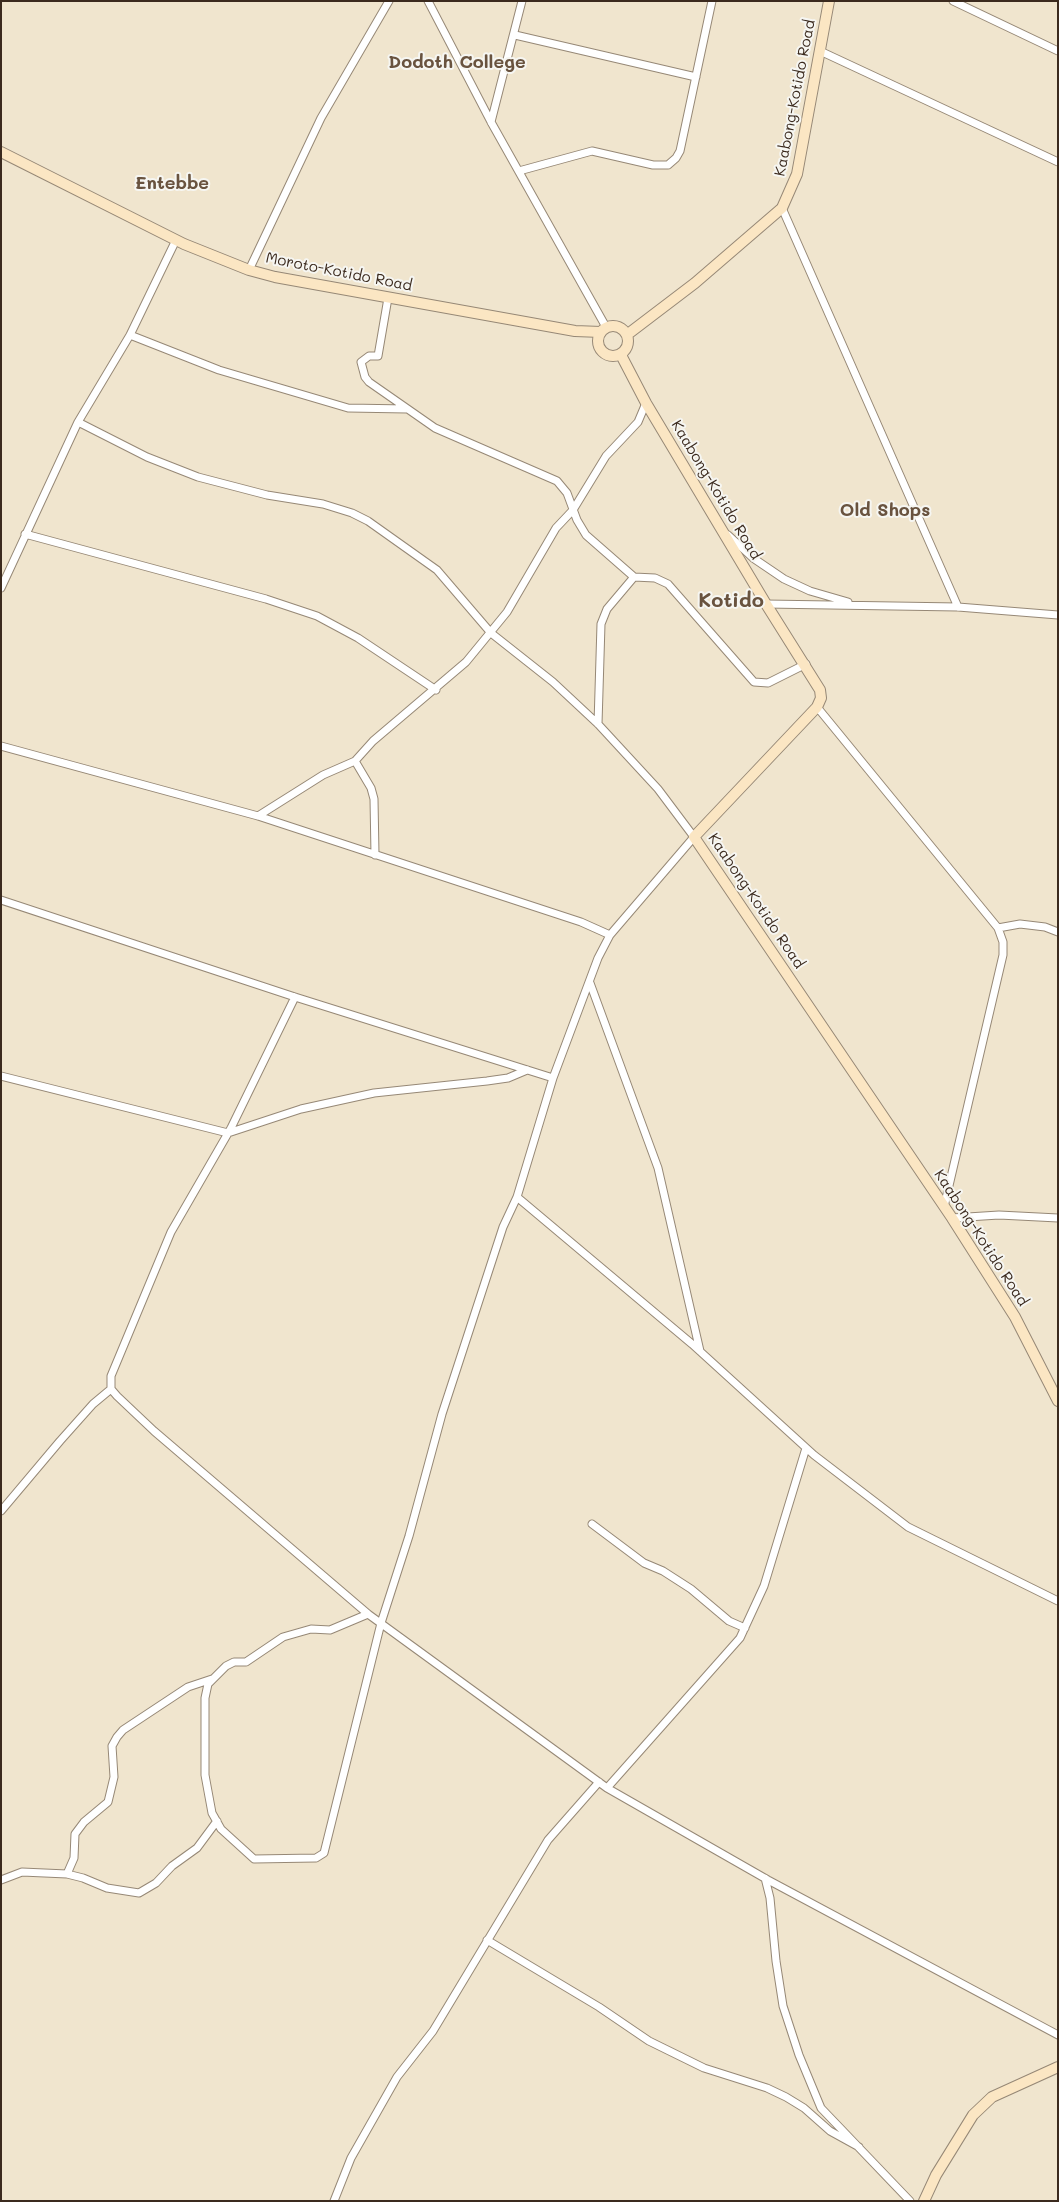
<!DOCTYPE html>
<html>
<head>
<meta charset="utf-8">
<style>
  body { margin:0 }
  #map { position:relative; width:1059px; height:2202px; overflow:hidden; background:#f0e5ce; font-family:Mali,sans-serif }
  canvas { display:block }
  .frame { position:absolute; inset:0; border:2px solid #3b2a1e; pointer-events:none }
</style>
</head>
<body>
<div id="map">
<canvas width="1059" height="2202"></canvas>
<div class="frame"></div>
</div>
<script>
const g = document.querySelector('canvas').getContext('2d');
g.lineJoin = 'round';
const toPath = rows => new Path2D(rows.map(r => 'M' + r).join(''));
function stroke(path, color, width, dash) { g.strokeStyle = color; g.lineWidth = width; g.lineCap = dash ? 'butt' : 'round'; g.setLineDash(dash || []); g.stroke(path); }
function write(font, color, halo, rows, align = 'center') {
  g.font = font + ' Mali,sans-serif'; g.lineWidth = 4; g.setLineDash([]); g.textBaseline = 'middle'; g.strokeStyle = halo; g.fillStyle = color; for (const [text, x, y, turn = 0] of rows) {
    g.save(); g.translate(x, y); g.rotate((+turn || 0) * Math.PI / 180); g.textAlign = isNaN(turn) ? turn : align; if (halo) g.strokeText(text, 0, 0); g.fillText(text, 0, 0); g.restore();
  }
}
const street = toPath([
  [428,1,491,122,606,327],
  [953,1,1058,51],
  [515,35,696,77],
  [820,51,1058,162],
  [491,122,522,1],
  [519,171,592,151,653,165,668,165,676,158,680,151,712,1],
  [782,208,958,607],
  [249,270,321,118,389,1],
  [388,298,378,356,369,356,361,362,365,377,369,382,435,428,557,481,567,493,577,520,586,535,634,577,655,578,668,584,754,682,768,683,806,664],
  [130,335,219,370,348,408,407,409],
  [78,422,147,457,198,477,267,495,323,504,352,513,368,521,437,570,491,633,553,682,598,724,658,789,694,837,610,935,598,958,553,1078,517,1197,503,1227,442,1414,409,1536,381,1623,324,1853,316,1858,254,1859,221,1829,212,1813,205,1775,205,1698,208,1684,226,1666,234,1662,246,1662,283,1637,311,1629,330,1630,368,1614],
  [25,534,266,599,317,616,358,638,436,690],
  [728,535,753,558,784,579,810,591,848,602],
  [1,588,78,422,130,335,176,240],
  [766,604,958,607,1058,615],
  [817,707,998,928,1003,942,1003,955,944,1207],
  [598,724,601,624,607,609,634,577],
  [1,746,258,816,581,922,610,935],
  [355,761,371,788,374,799,375,855],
  [258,816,323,775,355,761,373,741,466,662,507,612,556,528,573,510,606,456,638,422,646,403],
  [1,900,295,997,553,1078],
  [998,928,1020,924,1045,927,1058,932],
  [590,983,658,1168,700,1351],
  [295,997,231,1128,171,1232,111,1376,111,1389,117,1396,154,1431,368,1614,607,1788,768,1880,1058,2035],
  [1,1076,228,1133,301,1109,374,1093,487,1081,508,1078,527,1070],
  [517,1197,692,1344,814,1455,908,1527,1058,1601],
  [952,1218,999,1215,1058,1218],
  [1,1511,60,1441,93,1404,111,1389],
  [592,1524,644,1563,663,1571,691,1589,729,1621,745,1628],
  [607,1788,740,1638,764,1586,806,1448],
  [67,1874,74,1858,75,1834,84,1822,108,1802,114,1777,112,1746,117,1737,123,1730,188,1687,212,1679],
  [765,1878,770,1898,776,1961,783,2006,799,2055,821,2108,910,2201],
  [1,1880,22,1872,67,1874,83,1878,107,1888,139,1893,156,1883,172,1866,197,1848,217,1821],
  [487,1940,599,2007,649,2041,704,2068,767,2088,786,2097,804,2108,830,2131,859,2147],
  [334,2201,351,2158,397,2077,433,2031,548,1840,599,1782]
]);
const secondary = toPath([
  [1,152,184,244,249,270,275,277,575,331,601,332],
  '598 341a15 15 0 1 1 30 0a15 15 0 1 1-30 0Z',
  [628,334,695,283,782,208,797,174,829,1],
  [621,355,646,403,766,604,820,690,821,698,817,707,694,837,952,1218,1015,1317,1058,1401],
  [924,2201,936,2175,973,2115,992,2097,1058,2067]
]);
const streetNames = [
  ["Kaabong-Kotido Road",795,98,-79],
  ["Moroto-Kotido Road",339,272,11],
  ["Kaabong-Kotido Road",716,490,59],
  ["Kaabong-Kotido Road",756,901,56],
  ["Kaabong-Kotido Road",981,1238,57]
];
const quarterNames = [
  ["Dodoth College",457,62],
  ["Entebbe",172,183],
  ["Old Shops",885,510]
];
const districtNames = [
  ["Kotido",731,601]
];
stroke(street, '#968876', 9);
stroke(secondary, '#968876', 12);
stroke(street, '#fff', 7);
stroke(secondary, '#fbe6c3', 10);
write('15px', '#3b2a1e', '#f6f6f2', streetNames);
write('bold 18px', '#69533f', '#f6f6f2', quarterNames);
write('bold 20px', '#69533f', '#f6f6f2', districtNames);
</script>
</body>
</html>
